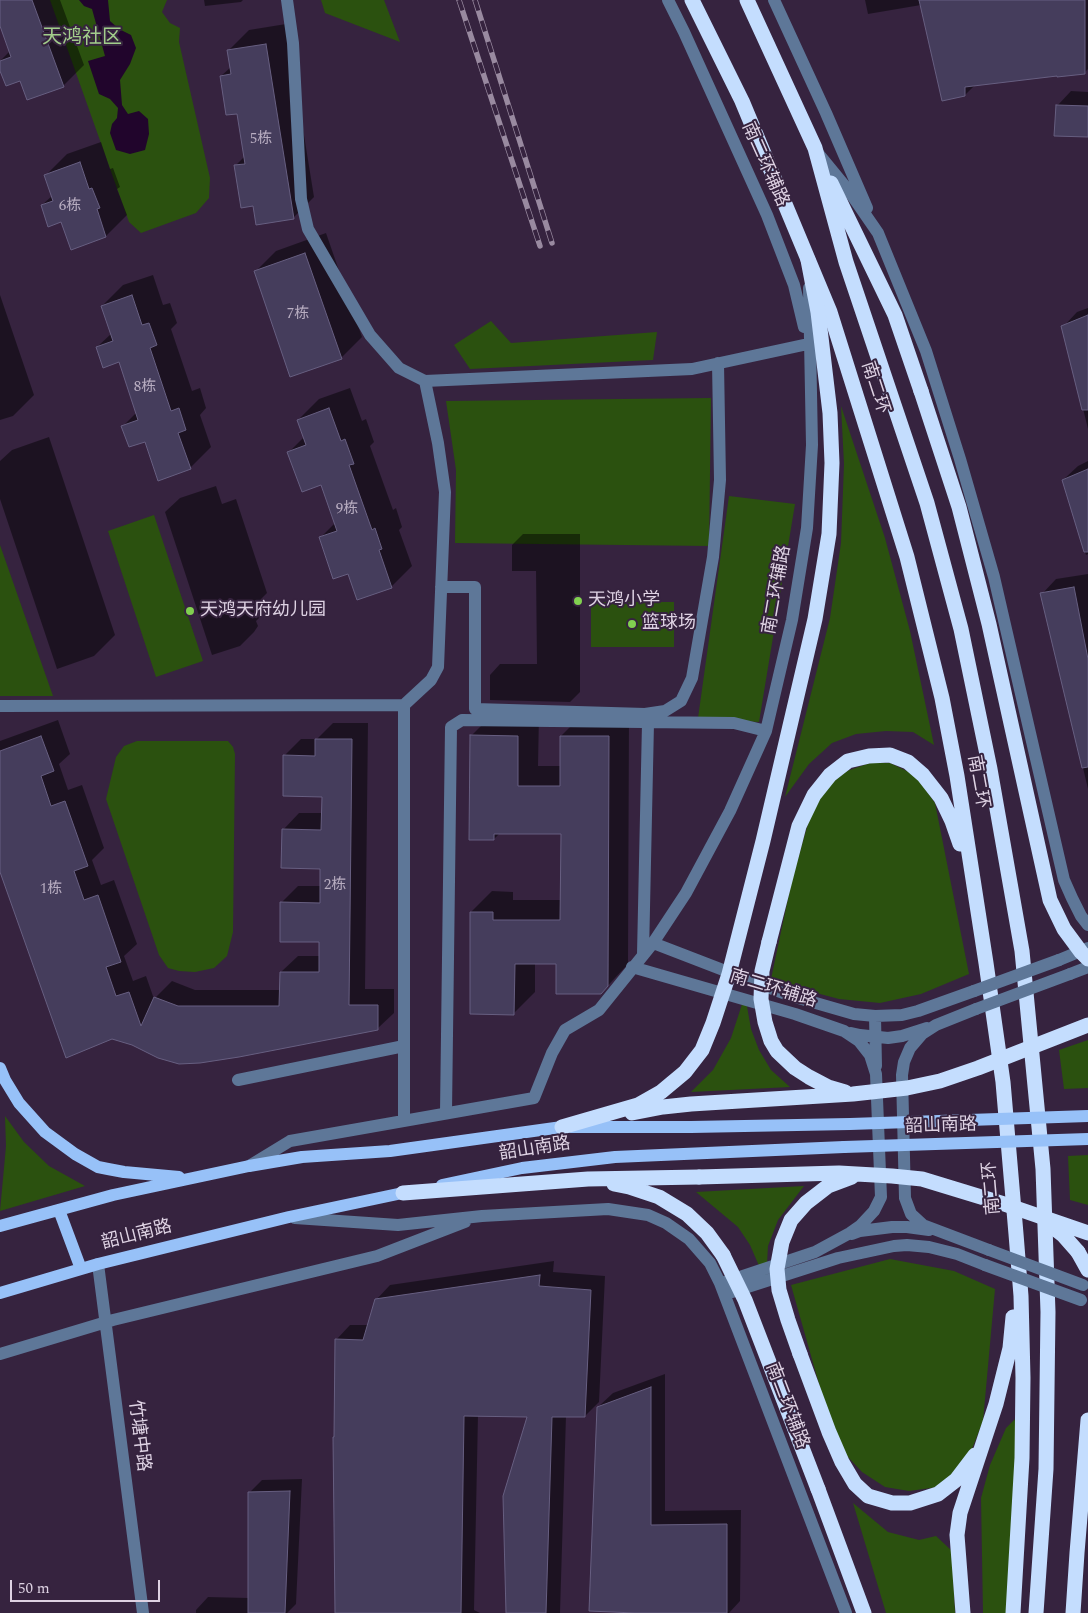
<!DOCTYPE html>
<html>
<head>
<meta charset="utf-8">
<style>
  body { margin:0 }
  #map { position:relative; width:1088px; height:1613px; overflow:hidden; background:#36233f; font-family:Spectral,serif }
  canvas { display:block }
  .scale { position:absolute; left:10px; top:1580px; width:150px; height:22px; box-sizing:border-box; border:2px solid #ded2e3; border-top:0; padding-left:6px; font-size:15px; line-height:18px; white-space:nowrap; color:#ded2e3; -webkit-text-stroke:4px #36233f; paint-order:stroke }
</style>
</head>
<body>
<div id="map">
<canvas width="1088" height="1613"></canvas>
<div class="scale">50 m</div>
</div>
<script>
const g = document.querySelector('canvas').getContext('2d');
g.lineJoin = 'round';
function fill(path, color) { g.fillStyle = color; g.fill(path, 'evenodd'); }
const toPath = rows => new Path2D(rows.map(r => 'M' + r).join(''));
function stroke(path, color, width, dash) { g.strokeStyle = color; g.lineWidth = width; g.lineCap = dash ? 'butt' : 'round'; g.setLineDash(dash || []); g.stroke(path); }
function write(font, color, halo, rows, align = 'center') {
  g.font = font + ' Spectral,"Noto Sans SC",serif'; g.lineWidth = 4; g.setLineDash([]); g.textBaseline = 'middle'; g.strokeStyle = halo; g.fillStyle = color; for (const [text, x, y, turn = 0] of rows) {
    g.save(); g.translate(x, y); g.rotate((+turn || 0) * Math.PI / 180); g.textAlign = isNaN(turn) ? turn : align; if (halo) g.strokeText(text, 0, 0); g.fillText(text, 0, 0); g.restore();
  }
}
const green = toPath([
  [50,0,167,0,162,12,170,23,180,28,179,42,210,178,209,198,196,213,141,233,129,222],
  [321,0,384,0,400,42,325,13],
  [491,321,511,343,657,332,653,360,470,369,454,345],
  [711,398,709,546,455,543,456,470,446,401],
  [841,406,885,538,910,631,934,745,913,732,886,731,856,734,832,743,809,764,785,797,830,618,841,543,844,464],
  [729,496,795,504,759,722,698,718],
  [154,515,203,661,156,677,108,531],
  [0,545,53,696,0,696],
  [591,602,674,602,674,647,591,647],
  [137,741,228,741,233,747,235,754,233,932,227,956,214,968,195,972,179,971,168,968,159,955,106,799,116,757,124,746],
  [870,763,890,763,915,775,935,803,969,974,921,994,880,1003,839,999,790,986,771,979,792,880,809,820,823,790,847,771],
  [745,995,751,1029,759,1050,771,1070,790,1087,691,1092,713,1070,731,1038],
  [1088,1040,1088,1088,1064,1089,1059,1050],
  [5,1116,24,1142,49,1166,85,1186,0,1211,6,1146],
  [1088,1155,1088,1205,1070,1200,1068,1156],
  [804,1186,778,1220,768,1246,766,1282,750,1245,738,1227,696,1192],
  [890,1259,954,1271,995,1289,983,1421,970,1454,955,1478,938,1487,909,1491,885,1487,862,1472,836,1444,791,1285],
  [1015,1419,1021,1433,1008,1613,983,1613,981,1498,990,1465,1006,1428],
  [853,1503,888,1532,919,1540,936,1536,952,1551,955,1613,886,1613]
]);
const water = toPath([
  [79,0,108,0,110,21,119,29,131,35,136,48,130,64,120,80,122,105,128,114,139,111,148,119,149,134,145,150,130,154,116,150,110,133,112,124,117,118,118,108,110,99,99,94,88,61,105,56,92,9,84,6]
]);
const shadow = toPath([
  [0,0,60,0,84,65,63,86,20,79,0,67,0,61,10,51,0,22],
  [204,0,243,0,241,2,205,6],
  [865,0,1088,0,1088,69,1084,73,976,84,965,95,921,5,868,14],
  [286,24,314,197,293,218,254,204,235,166,245,156,238,112,221,76,231,67,228,51,249,30],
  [1071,91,1088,92,1088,136,1057,106],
  [101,142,110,169,113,168,120,187,117,189,127,215,106,236,62,221,42,205,53,195,46,175,67,154],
  [326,233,362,337,341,358,255,272,276,251],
  [153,275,163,305,170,303,177,323,171,329,192,391,200,388,206,408,200,415,211,447,190,468,123,426,137,412,120,360,97,347,112,333,102,306,123,285],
  [0,295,34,395,13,416,0,420],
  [1088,308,1088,429,1063,327,1077,312],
  [350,388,362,421,366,419,374,442,370,446,393,510,396,508,402,527,399,530,412,566,391,587,349,573,320,538,335,523,321,484,289,452,304,437,298,420,319,399],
  [49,437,115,635,94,656,57,669,0,499,0,461,12,450],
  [1088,461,1088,554,1086,555,1063,480,1078,466],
  [216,486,222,504,236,499,267,593,262,598,264,604,260,609,262,615,256,621,258,626,254,632,240,646,212,655,165,512,180,498],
  [523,534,580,534,580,692,570,702,490,700,490,675,500,664,537,664,536,571,512,571,512,545],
  [1088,574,1088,789,1042,594,1056,579],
  [492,715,539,715,538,766,561,766,561,736,582,715,629,716,628,964,601,993,557,963,535,963,535,992,514,1013,471,912,492,891,513,892,513,900,562,900,562,833,500,833,494,839,471,736],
  [58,720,70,754,59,764,68,790,82,785,104,848,92,860,101,885,114,880,137,944,124,956,133,981,146,976,154,999,172,981,195,990,281,990,281,972,298,956,320,956,320,941,281,903,298,886,321,886,322,868,283,830,299,813,323,813,323,795,284,756,301,739,317,739,333,723,368,723,365,989,394,989,394,1013,377,1029,158,1057,0,869,0,741],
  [554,1261,553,1272,605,1276,599,1402,585,1416,566,1416,560,1613,507,1613,529,1416,478,1415,474,1610,480,1613,336,1613,336,1340,350,1325,368,1325,376,1300,390,1285],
  [665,1374,665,1511,741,1510,740,1601,729,1613,664,1613,598,1407,613,1393],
  [302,1479,296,1604,287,1613,196,1613,196,1610,208,1597,249,1598,250,1492,262,1480]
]);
const building = toPath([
  [0,0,32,0,64,87,27,100,20,81,6,86,0,71,0,61,11,57,0,26,0,0],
  [919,0,1085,0,1085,74,1057,77,1057,76,965,87,965,96,942,101,919,0],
  [266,44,294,219,256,225,253,206,241,208,234,165,245,164,237,114,226,115,220,76,231,74,227,50,266,44],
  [1056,105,1088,106,1088,137,1054,136,1056,105],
  [80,162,89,189,92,188,100,208,97,209,106,237,71,250,61,222,48,227,41,205,53,201,44,175,80,162],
  [305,253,342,359,290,377,254,271,305,253],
  [132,295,142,325,149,323,157,345,150,348,171,411,179,408,186,430,178,433,191,469,158,481,145,442,129,447,121,426,138,420,119,362,103,368,96,347,113,341,101,306,132,295],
  [1088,315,1088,410,1082,410,1061,326,1088,315],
  [329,408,341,441,345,439,354,464,349,465,372,530,375,528,382,549,379,550,392,588,357,600,348,574,333,579,319,537,337,531,321,485,302,492,287,452,306,445,297,420,329,408],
  [1088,469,1088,552,1084,552,1062,480,1088,469],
  [1074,587,1088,659,1088,767,1082,768,1040,593,1074,587],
  [470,735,518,736,518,786,560,786,560,736,609,736,608,986,601,994,556,994,556,964,515,964,514,1015,470,1014,470,912,493,912,493,920,560,920,561,834,494,834,494,840,469,840,470,735],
  [41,736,54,771,41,776,51,806,65,801,88,866,74,871,84,900,98,895,121,962,106,967,116,996,129,992,141,1026,154,997,178,1006,279,1006,280,972,319,972,319,942,280,942,280,902,320,903,320,869,281,868,282,829,321,830,322,797,283,796,283,755,315,756,315,739,352,739,349,1005,378,1005,378,1030,239,1057,200,1063,179,1064,158,1058,132,1045,112,1039,66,1058,0,872,0,751,41,736],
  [540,1275,539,1286,591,1290,585,1417,552,1417,546,1613,506,1613,503,1496,527,1417,464,1416,461,1613,335,1613,333,1437,334,1437,335,1339,363,1340,375,1299,540,1275],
  [651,1387,651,1525,727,1524,727,1613,635,1613,589,1611,597,1407,651,1387],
  [290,1491,285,1613,248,1613,248,1492,290,1491]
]);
const minor = toPath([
  [287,0,293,43,301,199,308,229,370,335,399,368,425,381,692,369,808,344],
  [668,0,684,32,767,215,794,285,804,327],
  [774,0,826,113,867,208],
  [817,152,849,191,878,233,926,351,960,459,994,577,1064,880,1072,898,1081,916,1088,925],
  [441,587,475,587,475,709,645,714,665,711,681,701,692,678,713,557,720,480,718,363],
  [0,706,404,705,431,680,438,667,445,492,438,443,425,381],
  [653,943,788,995,854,1014,875,1016,902,1015,918,1011,974,991],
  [643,954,648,723],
  [1059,960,1088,948],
  [632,967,795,1014,844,1031,859,1041,870,1055,876,1074,881,1197,874,1211,860,1226,850,1233,815,1252,725,1282],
  [1070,974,1088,967],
  [976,1009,936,1025,922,1034,910,1048,904,1062,902,1075,905,1198,911,1214,923,1225,989,1250],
  [875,1016,876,1066],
  [851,1033,860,1035,888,1038,902,1036,927,1028],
  [238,1080,404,1046],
  [446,1112,451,727,462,720,734,723,766,731],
  [404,1120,404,705],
  [249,1166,290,1141,534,1098,552,1053,565,1030,599,1010,653,943,686,893,730,811,766,731,792,620,807,528,812,445,809,288],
  [295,1218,398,1225,482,1216,608,1209,648,1215,666,1223,689,1239,710,1263,720,1283,846,1613],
  [852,1234,860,1231,892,1227,907,1227,929,1230],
  [98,1264,143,1613],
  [732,1292,838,1258,894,1246,907,1245,929,1247,957,1254,985,1265],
  [0,1354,113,1320,377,1256,465,1222]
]);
const major = toPath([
  [0,1068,5,1080,19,1103,45,1132,75,1154,98,1167,108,1169,124,1172,179,1177],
  [442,1185,522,1168,615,1157,844,1147],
  [59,1210,81,1269],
  [0,1226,113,1195,249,1166,302,1157,390,1151,562,1127],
  [0,1293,98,1264,289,1217,412,1191]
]);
const highway = toPath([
  [692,0,742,101,830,312,907,557,942,698,957,776,986,963,1003,1082,1016,1234,1021,1296,1023,1378,1022,1458,1013,1613],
  [747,0,815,148,846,262,927,503,961,629,990,769,1022,951,1043,1169,1048,1312,1046,1469,1036,1613],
  [831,183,895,315,921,391],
  [769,942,799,826,814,795,830,775,848,761,869,756,890,755,908,762,923,775,941,798,952,821,960,844],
  [614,1184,629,1187,659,1197,687,1214,707,1233,723,1255],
  [403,1193,588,1179,699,1177],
  [1078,1252,1088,1270],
  [800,1354,829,1432,842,1462,855,1484,868,1496,892,1503,910,1503,938,1494,956,1480,975,1455],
  [818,1489,864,1613],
  [963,1613,957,1535,960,1513,996,1404,1010,1348,1013,1317],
  [1073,1613,1077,1553,1088,1420]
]);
const rail = toPath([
  [459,0,540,246],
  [475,0,552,243]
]);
const minorBridge = toPath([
  [974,991,1059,960],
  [976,1009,1070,974],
  [989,1250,1083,1285],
  [985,1265,1081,1300]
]);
const majorBridge = toPath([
  [571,1127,691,1127,850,1124,1088,1116],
  [844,1147,1088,1139]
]);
const highwayBridge = toPath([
  [921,391,959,507,989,624,1050,900,1064,929,1081,952,1088,959],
  [769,942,762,971,761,999,765,1022,771,1041,777,1051,795,1068,809,1077,828,1087,845,1092],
  [632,1113,663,1107,691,1104,853,1094,907,1088,940,1081,978,1068,1088,1025],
  [562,1127,638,1105,661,1092,685,1072,702,1050,713,1023,729,974,763,841,815,619,829,534,832,463,830,413,818,312,808,260],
  [699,1177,839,1173,892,1176,922,1179,1004,1204,1088,1233],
  [1049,1224,1063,1235,1078,1252],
  [723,1255,745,1300,818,1489],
  [800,1354,788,1320,779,1290,777,1269,782,1242,791,1220,806,1203,828,1186,852,1177]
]);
const markers = [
  [578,601,5,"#81d050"],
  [190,611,5,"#81d050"],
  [632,624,5,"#81d050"]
];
const numberNames = [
  ["5栋",261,140],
  ["6栋",70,207],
  ["7栋",298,315],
  ["8栋",145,388],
  ["9栋",347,510],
  ["2栋",335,886],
  ["1栋",51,890]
];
const streetNames = [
  ["南二环辅路",764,165,66],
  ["南二环",874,388,72],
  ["南二环辅路",778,590,-80],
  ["南二环",977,782,80],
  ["南二环辅路",773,990,17],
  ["韶山南路",941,1127,-2],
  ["韶山南路",535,1150,-9],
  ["南二环",993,1188,-95],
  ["韶山南路",137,1236,-14],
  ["南二环辅路",786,1406,69],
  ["竹塘中路",138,1436,83]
];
const poiNames = [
  ["天鸿小学",588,601],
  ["天鸿天府幼儿园",200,611],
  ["篮球场",642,624]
];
const quarterNames = [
  ["天鸿社区",82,39]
];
fill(green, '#2b510f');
fill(water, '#21052c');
fill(shadow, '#0007');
fill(building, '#453d5c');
stroke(building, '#675f81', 1);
stroke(minor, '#5e7798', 12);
stroke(major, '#97c1f8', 12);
stroke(highway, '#c4ddfe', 15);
stroke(rail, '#998aa0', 5.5);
stroke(rail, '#36233f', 4, [11]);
stroke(minorBridge, '#5e7798', 12);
stroke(majorBridge, '#97c1f8', 12);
stroke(highwayBridge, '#c4ddfe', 15);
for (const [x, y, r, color] of markers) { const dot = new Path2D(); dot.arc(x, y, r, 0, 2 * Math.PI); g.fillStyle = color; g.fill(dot); stroke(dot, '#36233f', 2); }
write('15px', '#b8adc1', null, numberNames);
write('18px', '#ded2e3', '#36233f', streetNames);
write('18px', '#ded2e3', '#36233f', poiNames, 'left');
write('20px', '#a2cd8b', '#36233f', quarterNames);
</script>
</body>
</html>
